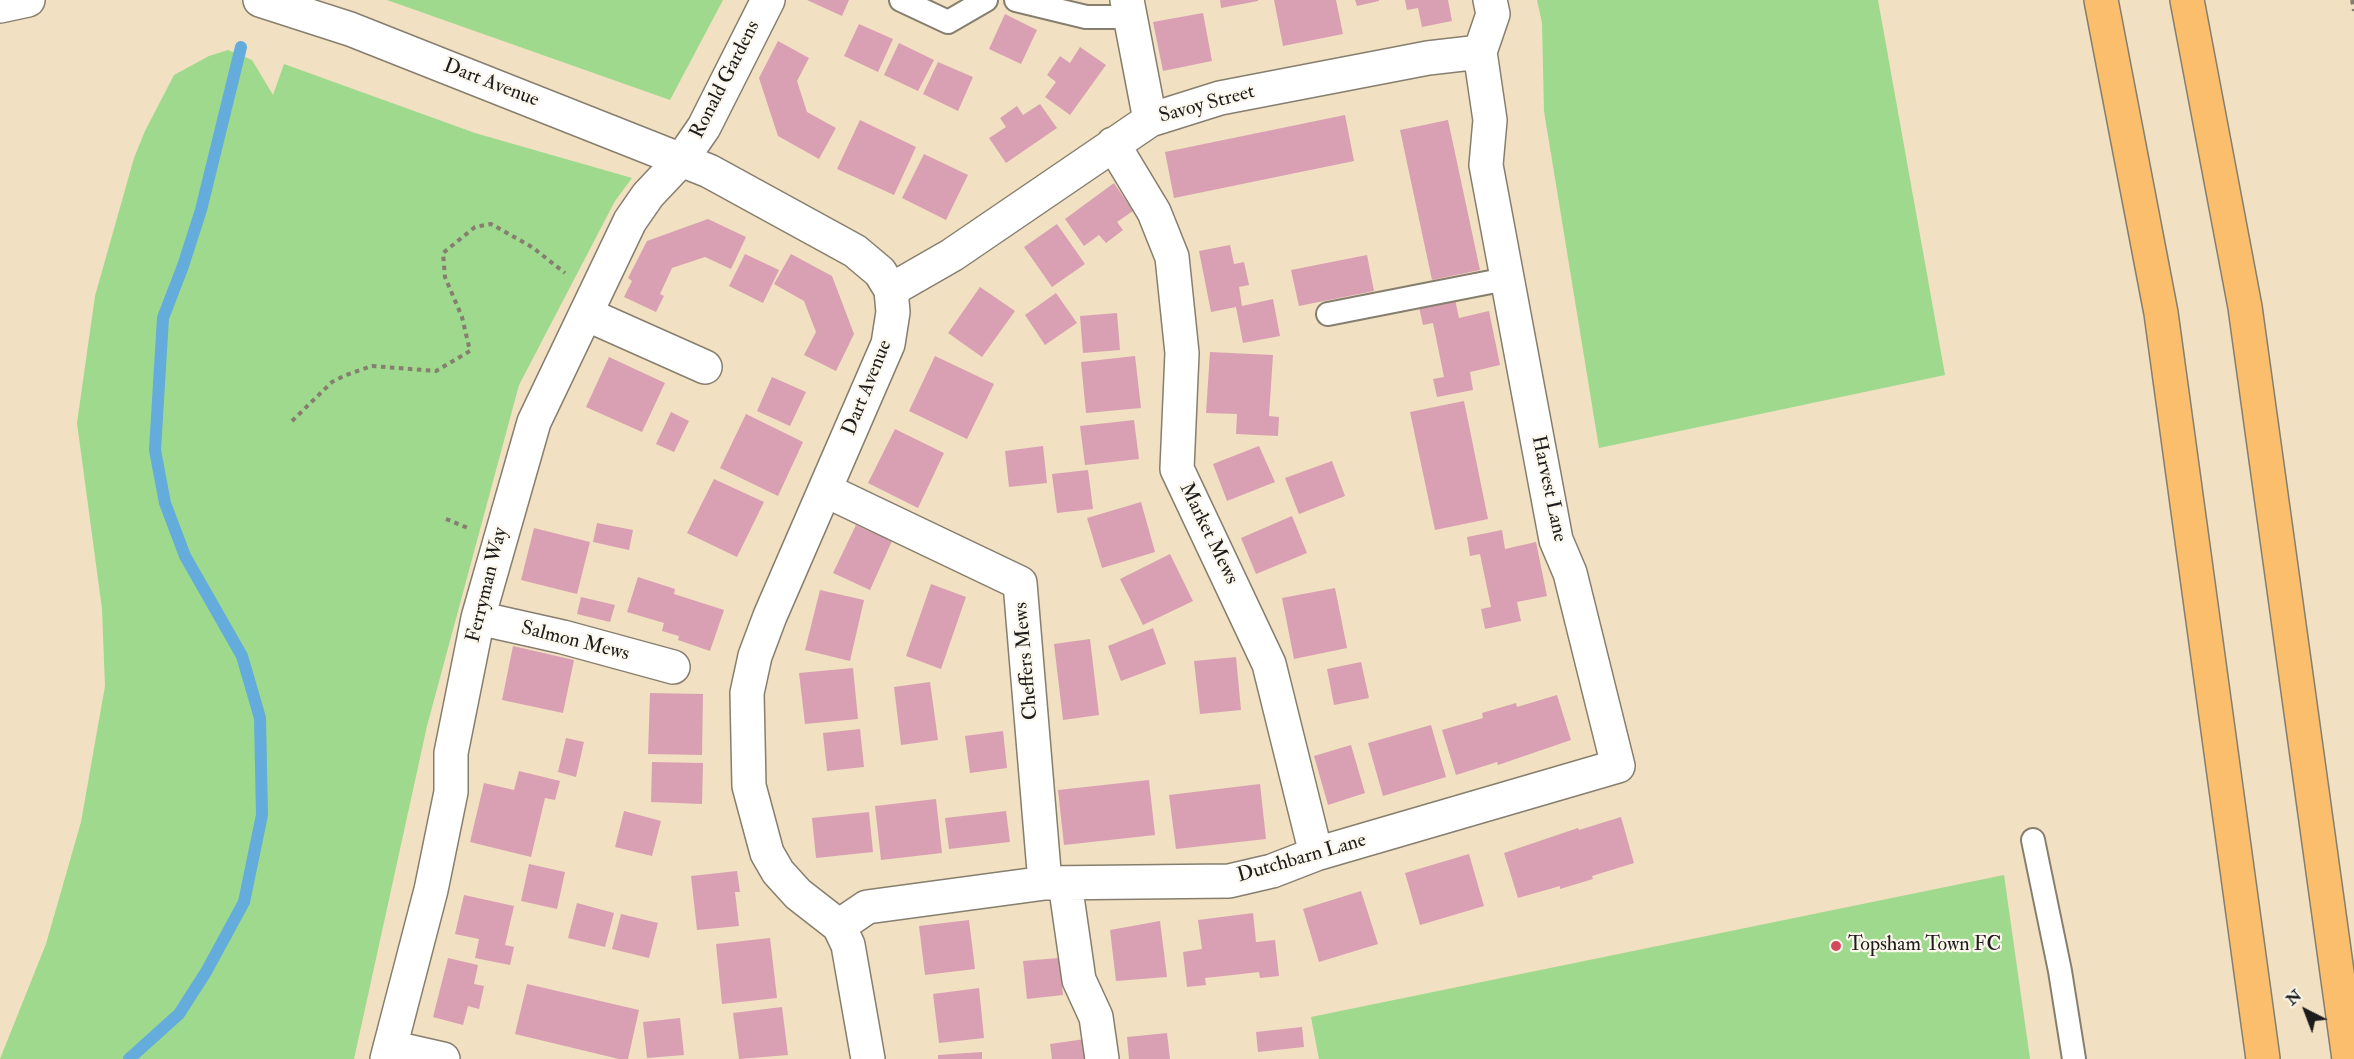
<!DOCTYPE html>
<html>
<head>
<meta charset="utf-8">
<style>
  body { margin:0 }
  #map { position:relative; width:2354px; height:1059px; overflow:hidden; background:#f1e0c1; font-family:"IM FELL Double Pica",serif }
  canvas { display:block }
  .north { position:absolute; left:2276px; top:981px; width:60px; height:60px; -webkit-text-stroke:4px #fbf7ec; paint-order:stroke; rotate:318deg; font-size:16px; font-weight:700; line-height:24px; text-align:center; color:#1c1c1c }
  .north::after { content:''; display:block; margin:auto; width:21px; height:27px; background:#1c1c1c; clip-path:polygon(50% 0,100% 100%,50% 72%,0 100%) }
</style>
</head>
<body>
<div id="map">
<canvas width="2354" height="1059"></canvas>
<div class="north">N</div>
</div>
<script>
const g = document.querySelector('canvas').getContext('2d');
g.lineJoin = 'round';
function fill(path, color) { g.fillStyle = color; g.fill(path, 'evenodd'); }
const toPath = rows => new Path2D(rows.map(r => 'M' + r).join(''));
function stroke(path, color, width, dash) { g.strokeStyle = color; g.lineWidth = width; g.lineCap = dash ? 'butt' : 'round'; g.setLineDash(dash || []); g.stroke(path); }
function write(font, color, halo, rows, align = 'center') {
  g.font = font + ' "IM FELL Double Pica",serif'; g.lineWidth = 4.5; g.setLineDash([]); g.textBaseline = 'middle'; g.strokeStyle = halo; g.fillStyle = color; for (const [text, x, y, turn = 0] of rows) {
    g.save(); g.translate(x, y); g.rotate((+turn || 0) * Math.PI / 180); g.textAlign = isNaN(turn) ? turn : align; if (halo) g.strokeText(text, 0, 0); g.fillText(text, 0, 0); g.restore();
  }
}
const green = toPath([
  [387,0,723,0,670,100],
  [1537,0,1878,0,1945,375,1599,448,1544,111,1542,23],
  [228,50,252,60,273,95,284,64,475,133,632,178,615,201,519,385,427,726,354,1059,0,1059,46,944,81,822,105,686,102,609,77,423,95,296,134,158,145,131,174,75,209,56],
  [2004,875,2030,1059,1319,1059,1311,1017]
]);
const stream = toPath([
  [129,1059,179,1014,206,972,244,902,262,815,260,718,242,656,185,556,165,503,155,450,163,318,183,266,201,210,241,47]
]);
const building = toPath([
  [807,0,849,0,842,16],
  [1220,0,1258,0,1258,1,1221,8],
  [1274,0,1336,0,1343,34,1283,46],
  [1355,0,1379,0,1379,1,1357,6],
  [1405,0,1448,0,1452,21,1422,27,1418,8,1407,10],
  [1203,13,1212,61,1163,71,1153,22],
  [1005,14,1037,30,1021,64,989,49],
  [859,24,893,39,878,72,844,56],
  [778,41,809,58,797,81,807,112,836,128,819,159,778,136,759,78],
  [899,43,934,60,918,91,884,75],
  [1080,47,1106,65,1070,115,1045,97,1056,82,1047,75,1060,56,1070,63],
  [938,62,973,77,958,111,923,94],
  [1040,104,1057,128,1006,163,989,138,1006,127,1000,118,1017,106,1023,115],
  [1345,115,1354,161,1174,198,1165,152],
  [860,120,916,147,894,195,837,169],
  [1448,120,1480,270,1432,280,1400,130],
  [924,154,968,175,946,220,902,198],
  [1114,183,1133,211,1117,222,1123,230,1106,243,1099,235,1084,246,1065,219],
  [708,219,746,237,731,269,705,257,672,268,660,294,664,296,656,312,624,297,632,281,628,278,647,241],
  [1057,224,1085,264,1052,287,1024,247],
  [1230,245,1234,264,1244,262,1249,285,1239,287,1242,306,1273,299,1280,336,1243,343,1236,307,1211,312,1199,251],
  [745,254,779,270,763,303,729,286],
  [791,254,832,276,854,334,836,371,804,355,816,332,804,301,774,284],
  [1367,255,1374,291,1299,306,1291,270],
  [980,287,1015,311,982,357,948,333],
  [1056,293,1077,323,1045,345,1025,315],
  [1455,299,1459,318,1489,311,1500,365,1470,372,1473,390,1437,397,1433,379,1444,377,1433,323,1423,325,1419,307],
  [1117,313,1120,350,1083,353,1080,316],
  [1210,352,1273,355,1269,416,1279,417,1278,436,1236,434,1237,414,1206,413],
  [935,356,994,384,967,439,909,411],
  [1135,356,1141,408,1086,413,1081,362],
  [609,357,665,383,642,432,586,407],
  [772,377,806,392,790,426,757,411],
  [1464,401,1488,519,1435,530,1410,412],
  [671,412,689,421,674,452,656,444],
  [746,414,803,442,778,496,720,468],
  [1134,420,1139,459,1085,465,1080,426],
  [895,429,944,453,918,508,868,483],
  [1043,446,1047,483,1009,487,1005,451],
  [1259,446,1275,482,1227,501,1213,464],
  [1332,461,1345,496,1299,514,1285,478],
  [1088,470,1093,509,1057,513,1052,474],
  [714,479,764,502,737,557,687,533],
  [1141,502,1155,552,1102,568,1087,518],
  [1292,516,1307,553,1256,574,1241,538],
  [597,523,633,530,629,550,593,542],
  [856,525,892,541,870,590,833,573],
  [534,528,590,542,577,594,521,580],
  [1502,530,1505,549,1536,542,1547,596,1517,602,1521,621,1485,629,1481,609,1491,607,1480,554,1470,556,1467,537],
  [1170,554,1193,601,1143,625,1120,579],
  [638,577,675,589,674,594,724,610,710,651,678,640,679,636,662,631,664,623,627,612],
  [931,584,966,597,941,669,906,656],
  [1335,588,1347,648,1294,659,1282,598],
  [820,590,864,600,850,661,805,650],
  [581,597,615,605,610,622,577,614],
  [1153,628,1166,664,1121,681,1108,646],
  [1090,639,1099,715,1063,720,1054,644],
  [513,646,574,660,563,713,502,700],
  [1236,657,1241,710,1200,714,1194,661],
  [1361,662,1369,698,1334,705,1327,669],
  [853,668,858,719,805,724,799,673],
  [930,682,938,740,901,745,894,687],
  [650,693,703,694,702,755,648,754],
  [1557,695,1571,740,1498,765,1497,762,1456,775,1442,730,1483,718,1482,713,1516,703,1517,707],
  [1431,725,1446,777,1383,796,1368,743],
  [860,729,864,767,827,771,823,733],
  [1003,731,1007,768,970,773,965,736],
  [566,738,584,742,576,777,558,772],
  [1351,745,1365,793,1328,805,1314,756],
  [652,762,703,763,702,804,651,802],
  [519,771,560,781,555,800,545,798,531,857,470,842,484,783,514,790],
  [1149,780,1155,835,1064,845,1058,790],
  [1260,784,1266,839,1176,849,1169,795],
  [936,799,942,853,881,860,875,806],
  [624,811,661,821,652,856,615,847],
  [1006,811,1010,842,949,849,945,818],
  [869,812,873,852,816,858,812,818],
  [1621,817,1634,863,1592,876,1593,879,1560,889,1560,886,1518,898,1504,853,1578,828,1579,830],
  [1469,854,1484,906,1420,925,1405,873],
  [529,864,565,872,557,909,521,901],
  [737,871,740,892,735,892,739,926,697,930,691,876],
  [1361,891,1378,944,1319,962,1303,909],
  [464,895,514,906,505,945,514,947,510,965,475,958,479,939,455,934],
  [577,903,614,913,605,947,568,938],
  [1253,913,1256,942,1275,940,1279,976,1260,978,1259,972,1233,975,1205,978,1206,985,1187,987,1183,952,1202,949,1198,920],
  [621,914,658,923,649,958,612,949],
  [969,920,975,969,925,975,919,926],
  [1160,921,1167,977,1116,981,1110,930],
  [770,938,777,998,722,1004,716,944],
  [448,958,478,965,474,984,484,986,479,1009,468,1006,463,1025,433,1017],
  [1059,958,1063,995,1027,999,1023,961],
  [527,984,639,1010,628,1059,619,1059,515,1034],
  [979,988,984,1038,939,1043,933,994],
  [782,1007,788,1055,739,1059,733,1013],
  [680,1018,684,1055,647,1058,643,1022],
  [1302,1027,1304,1047,1258,1052,1256,1032],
  [1167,1033,1170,1059,1129,1059,1127,1037],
  [1085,1039,1088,1059,1052,1059,1050,1044],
  [982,1052,982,1059,938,1059,938,1055]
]);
const path = toPath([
  [2352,0,2354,11],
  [292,421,332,382,346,375,372,366,436,371,470,351,462,317,445,277,443,253,475,227,491,224,532,247,565,273],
  [446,519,468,528]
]);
const lane = toPath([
  [901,0,948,22,986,0],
  [1016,0,1086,17,1132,17],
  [1328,314,1506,279],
  [2033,840,2060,971,2074,1059]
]);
const street = toPath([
  [260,0,350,29,709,171,855,251,880,272,891,290,893,312,888,344,770,616,755,656,747,693,749,786,767,853,778,872,798,894,839,926,848,945,868,1059],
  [1127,0,1150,120],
  [0,6,28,0],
  [1113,144,1154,212,1172,257,1182,353,1177,469,1269,664,1316,854],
  [891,290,952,255,1150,120,1220,98,1428,58,1480,52],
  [586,314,705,367],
  [825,490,1020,583,1045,883],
  [478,618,563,637,673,667],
  [1065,883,1079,980,1096,1017,1102,1059],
  [839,926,867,907,1045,883,1229,881,1272,871,1316,854,1618,766,1570,573,1556,540,1486,165,1490,120,1480,52,1493,14,1490,0],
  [390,1047,443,1059],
  [387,1059,431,890,451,792,451,753,478,618,534,422,630,221,648,195,682,159,704,127,768,0]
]);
const highway = toPath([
  [2101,0,2161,313,2263,1059],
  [2187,0,2245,307,2349,1059]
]);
const markers = [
  [1836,946,6,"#d1495b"]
];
const streetNames = [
  ["Ronald Gardens",726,80,-63],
  ["Dart Avenue",491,84,21],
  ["Savoy Street",1207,105,-15],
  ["Dart Avenue",868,388,-68],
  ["Harvest Lane",1548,489,78],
  ["Market Mews",1208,534,64],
  ["Ferryman Way",488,585,-76],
  ["Salmon Mews",575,642,14],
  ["Cheffers Mews",1027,661,-95],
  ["Dutchbarn Lane",1302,859,-16]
];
const poiNames = [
  ["Topsham Town FC",1848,946]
];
fill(green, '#9ed98d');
stroke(stream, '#63acdb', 12);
fill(building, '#d9a0b3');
stroke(lane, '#867e6e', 26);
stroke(street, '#867e6e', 36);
stroke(highway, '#867e6e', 36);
stroke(path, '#867e6e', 4, [4.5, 4.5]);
stroke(lane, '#fff', 22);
stroke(street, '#fff', 33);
stroke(highway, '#fabe6d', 33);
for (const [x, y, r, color] of markers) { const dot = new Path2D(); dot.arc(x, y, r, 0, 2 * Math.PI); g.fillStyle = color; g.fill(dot); stroke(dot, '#fbf7ec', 2); }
write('20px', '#1c1c1c', '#fbf7ec', streetNames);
write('20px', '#1c1c1c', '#fbf7ec', poiNames, 'left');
</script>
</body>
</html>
